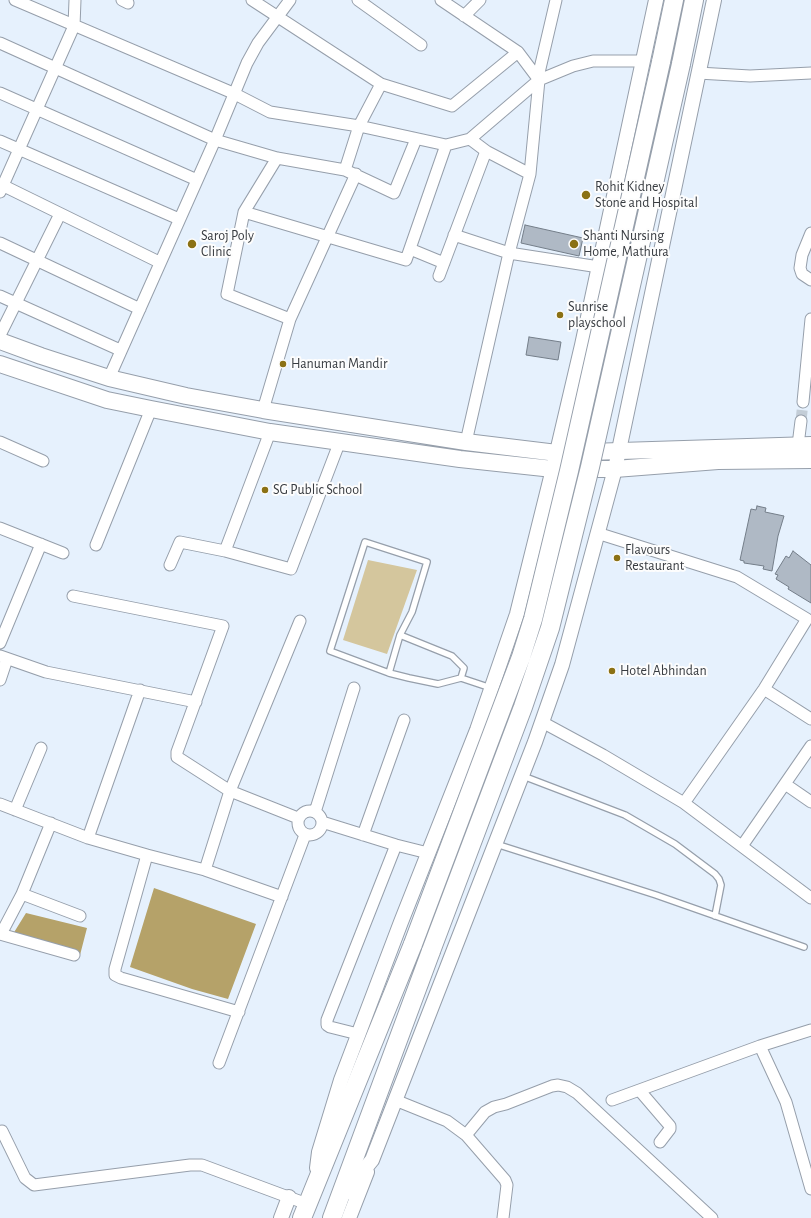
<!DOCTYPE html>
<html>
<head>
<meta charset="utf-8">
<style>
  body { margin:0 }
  canvas { display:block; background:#e6f1fd }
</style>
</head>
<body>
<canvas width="811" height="1218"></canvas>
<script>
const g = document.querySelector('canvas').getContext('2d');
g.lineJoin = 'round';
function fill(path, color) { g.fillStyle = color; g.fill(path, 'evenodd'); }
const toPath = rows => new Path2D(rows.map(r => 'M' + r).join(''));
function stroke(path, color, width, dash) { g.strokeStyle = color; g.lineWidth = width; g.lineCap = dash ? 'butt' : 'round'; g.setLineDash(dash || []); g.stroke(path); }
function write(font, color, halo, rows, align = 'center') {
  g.font = font + ' "Alegreya Sans",sans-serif'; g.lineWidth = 4; g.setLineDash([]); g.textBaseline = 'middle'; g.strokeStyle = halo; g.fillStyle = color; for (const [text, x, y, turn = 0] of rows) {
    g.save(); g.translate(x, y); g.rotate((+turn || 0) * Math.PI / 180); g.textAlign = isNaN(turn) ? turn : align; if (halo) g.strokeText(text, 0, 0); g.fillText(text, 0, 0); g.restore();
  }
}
const green = toPath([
  [368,560,417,570,387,654,343,640]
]);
const water = toPath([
  [154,888,256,924,228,999,192,989,130,967],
  [26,913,87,928,80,955,58,950,13,934]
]);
const building = toPath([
  [525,225,583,238,579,256,521,243,525,225],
  [529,337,561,342,558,360,526,355,529,337],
  [757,506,766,508,765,512,784,516,778,536,772,571,763,569,764,566,744,563,744,561,740,560,751,509,756,510,757,506],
  [793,551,811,565,811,603,788,589,789,587,776,579,778,575,775,574,786,556,789,558,793,551]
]);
const minorTunnel = toPath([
  [801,421,803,402]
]);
const service = toPath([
  [400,635,452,656,464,668,461,678],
  [389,673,400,635,412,612,427,562,365,542,330,651,389,673,409,678,438,684,461,678,491,688],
  [523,776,625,815,675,844,715,874,719,879,721,885,715,916],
  [496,844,656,895,804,947]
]);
const minor = toPath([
  [15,0,233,93,270,112,359,126,446,145,470,139,539,80,573,66,593,61,643,61],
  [122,0,128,3],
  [252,0,381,84,452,106,518,52],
  [358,0,421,45],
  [441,0,518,52,539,80,530,174,509,253,466,442],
  [464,16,480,0],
  [0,43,215,140,277,158,345,170,394,193,416,139],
  [698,73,750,76,811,73],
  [538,77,556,0],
  [0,93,197,180],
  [470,139,486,151,530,174],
  [0,141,179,219],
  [277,158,244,212,406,260,446,145],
  [345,170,359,126,381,84],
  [0,184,159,262],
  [0,192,74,26,75,0],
  [244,212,227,294,290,319],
  [811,233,802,255,800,268,802,274,811,280],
  [454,235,509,253,599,267],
  [0,243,140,309],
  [410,249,444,263],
  [439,276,486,151],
  [0,296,120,350],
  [0,335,60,214],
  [109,378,215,140,247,63,258,43,290,0],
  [803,402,811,319],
  [263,410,290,319,356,174],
  [270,432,225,551,291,569,340,441],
  [0,442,43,461],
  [798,445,801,421],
  [0,528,63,553],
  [597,533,737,577,807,619,764,689,684,803],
  [96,545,151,409],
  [170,565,180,542,225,551],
  [73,596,223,626,177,752,177,757,230,791,298,818],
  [0,643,41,544],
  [0,656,46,672,196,702],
  [0,680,7,659],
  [764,689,811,719],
  [542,722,603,755,684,803,811,898],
  [785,784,811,802],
  [0,804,88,838,147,855],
  [15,810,41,748],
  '298 823a12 12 0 1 1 24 0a12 12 0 1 1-24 0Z',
  [315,812,354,688],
  [322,822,396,845,428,853],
  [363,835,404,720],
  [88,838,140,690],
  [742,846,811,746],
  [205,870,230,791,300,621],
  [22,894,80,916],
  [0,934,74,955],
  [1,934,22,894,51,823],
  [239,1012,121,978,115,975,115,969,147,855,205,870,282,897],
  [811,1030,760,1046,786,1102,811,1189],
  [358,1034,330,1027,327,1025,327,1020,396,845],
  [219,1063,305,835],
  [640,1091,670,1126,670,1129,660,1142],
  [395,1100,447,1121,466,1135,505,1180,507,1185,503,1218],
  [612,1100,760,1046],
  [2,1131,25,1178,34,1185,190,1165,202,1165,307,1204],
  [466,1135,485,1112,494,1107,506,1104,552,1086,558,1085,567,1087,577,1093,712,1218]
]);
const tertiary = toPath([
  [317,1168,319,1152,341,1080,401,922,477,730,517,614,553,469,582,345,656,0],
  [345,1193,372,1160,535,742,562,665,615,469,714,0],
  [281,1218,289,1197],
  [349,1218,367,1172]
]);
const secondary = toPath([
  [0,341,41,356,109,378,186,396,263,410,466,442,557,453,811,445],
  [0,364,107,400,151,409,270,432,460,459,553,469,615,469,718,461,811,460]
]);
const trunk = toPath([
  [661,62,674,0],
  [681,64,694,0],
  [302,1218,413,944],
  [332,1218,431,951]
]);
const trunkBridge = toPath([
  [413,944,521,657,533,619,569,471,661,62],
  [431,951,523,707,550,628,590,467,681,64]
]);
const markers = [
  [586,195,5,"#8b7114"],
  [192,244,5,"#8b7114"],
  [574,244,5,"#8b7114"],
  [560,315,4,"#8b7114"],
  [283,364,4,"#8b7114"],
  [265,490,4,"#8b7114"],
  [617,558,4,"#8b7114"],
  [612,671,4,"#8b7114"]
];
const poiNames = [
  ["Rohit Kidney",595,187],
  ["Stone and Hospital",595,203],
  ["Saroj Poly",201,236],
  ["Clinic",201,252],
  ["Shanti Nursing",583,236],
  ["Home, Mathura",583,252],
  ["Sunrise",568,307],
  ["playschool",568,323],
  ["Hanuman Mandir",291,364],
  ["SG Public School",273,490],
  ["Flavours",625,550],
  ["Restaurant",625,566],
  ["Hotel Abhindan",620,671]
];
fill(green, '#d4c69d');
fill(water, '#b5a269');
fill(building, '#afb9c5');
stroke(building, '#747e89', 1);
stroke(minorTunnel, '#c3cdd7', 11, [11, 5.5]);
stroke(service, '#969fab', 8);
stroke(minor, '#969fab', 13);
stroke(tertiary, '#969fab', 16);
stroke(secondary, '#969fab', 18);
stroke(trunk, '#969fab', 20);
stroke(service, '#fff', 5.5);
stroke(minor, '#fff', 11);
stroke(tertiary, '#fff', 14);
stroke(secondary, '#fff', 16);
stroke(trunk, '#fff', 18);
stroke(trunkBridge, '#969fab', 20, []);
stroke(trunkBridge, '#fff', 18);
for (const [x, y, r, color] of markers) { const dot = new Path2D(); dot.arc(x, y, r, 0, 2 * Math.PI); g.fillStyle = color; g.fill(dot); stroke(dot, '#fdfdfd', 1.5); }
write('14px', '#383c41', '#fdfdfd', poiNames, 'left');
</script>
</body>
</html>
